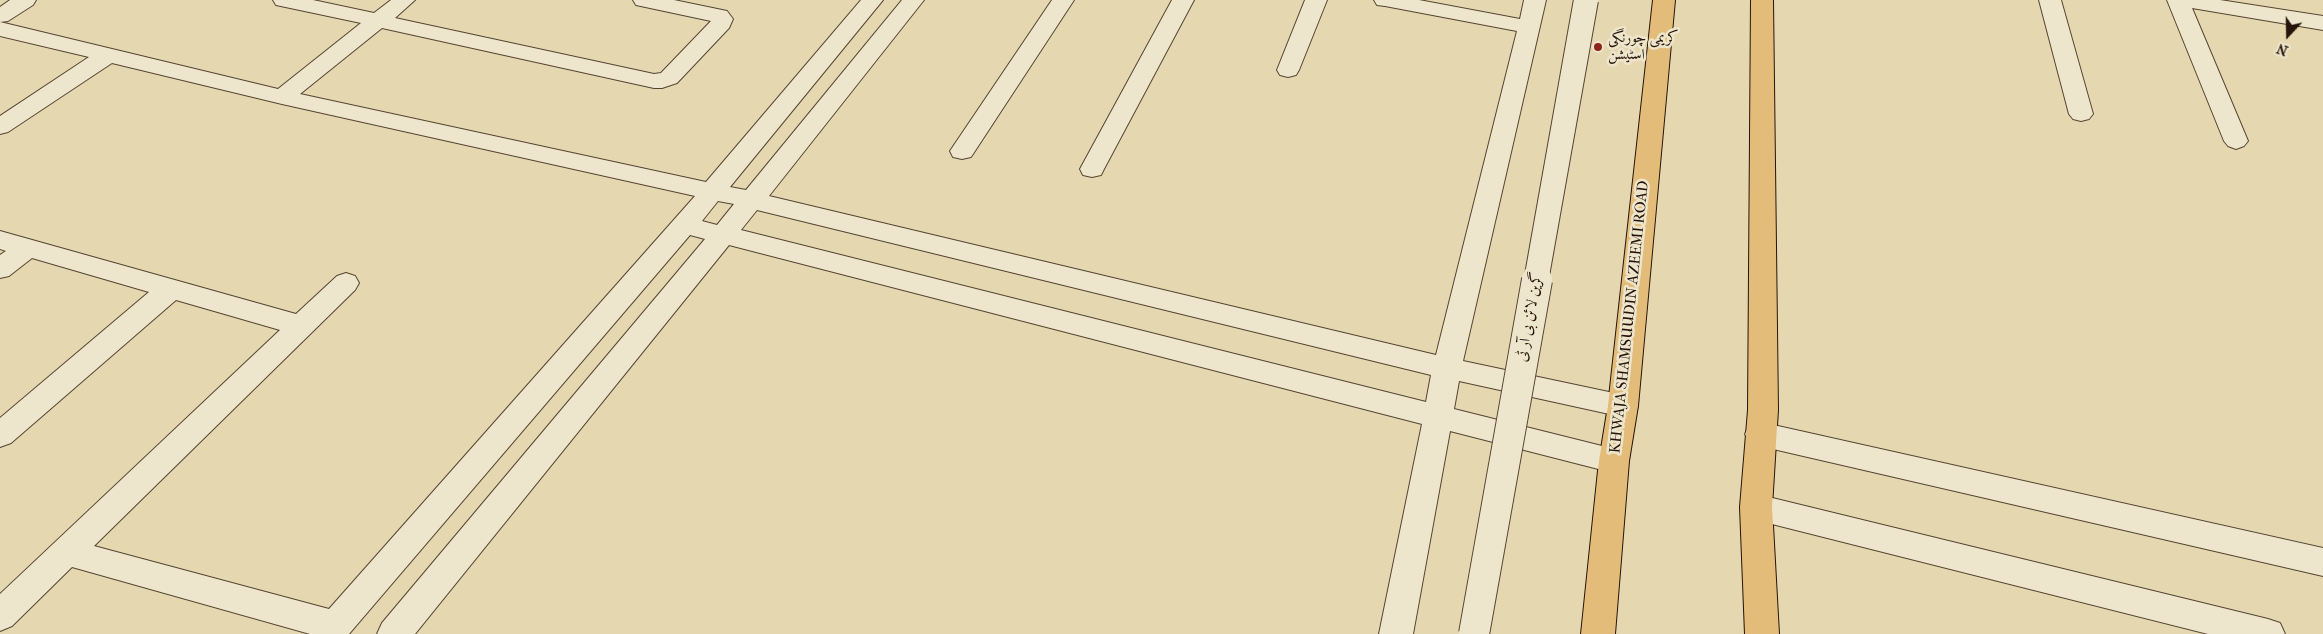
<!DOCTYPE html>
<html>
<head>
<meta charset="utf-8">
<style>
  body { margin:0 }
  #map { position:relative; width:2323px; height:634px; overflow:hidden; background:#e5d8b0; font-family:"IM FELL French Canon",serif }
  canvas { display:block }
  .north { position:absolute; left:2263px; top:10px; width:50px; height:50px; -webkit-text-stroke:4px #eee6cc; paint-order:stroke; rotate:201deg; font-size:14px; font-weight:700; line-height:20px; text-align:center; color:#261309 }
  .north::after { content:''; display:block; margin:auto; width:18px; height:22px; background:#261309; clip-path:polygon(50% 0,100% 100%,50% 72%,0 100%) }
</style>
</head>
<body>
<div id="map">
<canvas width="2323" height="634"></canvas>
<div class="north">N</div>
</div>
<script>
const g = document.querySelector('canvas').getContext('2d');
g.lineJoin = 'round';
const toPath = rows => new Path2D(rows.map(r => 'M' + r).join(''));
function stroke(path, color, width, dash) { g.strokeStyle = color; g.lineWidth = width; g.lineCap = dash ? 'butt' : 'round'; g.setLineDash(dash || []); g.stroke(path); }
function fill(path, color) { g.fillStyle = color; g.fill(path, 'evenodd'); }
function write(font, color, halo, rows, align = 'center') {
  g.font = font + ' "IM FELL French Canon",Amiri,serif'; g.lineWidth = 5; g.setLineDash([]); g.textBaseline = 'middle'; g.strokeStyle = halo; g.fillStyle = color; for (const [text, x, y, turn = 0] of rows) {
    g.save(); g.translate(x, y); g.rotate((+turn || 0) * Math.PI / 180); g.textAlign = isNaN(turn) ? turn : align; if (halo) g.strokeText(text, 0, 0); g.fillText(text, 0, 0); g.restore();
  }
}
const minor = toPath([
  [10,0,36,0,33,5,8,21,0,22,278,89,361,23,276,5,273,0,313,0,374,13,391,0,415,0,395,18,654,74,661,73,711,21,636,5,633,0,674,0,727,11,733,19,729,28,677,83,662,88,654,88,382,28,300,94,706,182,861,0,883,0,730,187,746,190,902,0,924,0,769,196,1436,355,1517,31,1385,6,1377,5,1374,0,1419,0,1520,19,1524,0,1546,0,1463,361,1623,395,1633,398,1638,406,1633,414,1623,417,1459,381,1454,409,1614,449,1625,452,1629,461,1625,470,1614,473,1450,431,1413,634,1379,634,1422,424,729,245,415,634,377,634,382,623,705,239,690,235,349,634,310,634,72,567,12,626,0,631,0,594,280,330,176,300,11,443,0,447,0,418,149,292,32,258,9,276,0,278,0,255,6,251,0,249,0,231,296,314,337,276,346,273,355,276,359,283,355,290,94,546,329,609,695,196,282,104,112,63,8,132,0,134,0,116,89,57,0,36,0,7,10,0],
  [718,201,734,204,717,225,702,221,718,201],
  [757,210,1431,375,1426,402,741,230,757,210],
  [1052,0,1074,0,971,157,962,159,953,157,950,151,1052,0],
  [1172,0,1194,0,1104,169,1101,175,1092,177,1083,175,1080,169,1172,0],
  [1305,0,1327,0,1299,70,1296,75,1288,77,1280,75,1277,70,1305,0],
  [2039,0,2061,0,2093,114,2089,119,2081,121,2073,119,2069,114,2039,0],
  [2167,0,2220,0,2323,16,2323,30,2192,8,2248,141,2244,146,2236,149,2228,146,2224,141,2167,0],
  [1760,422,2323,548,2323,576,1760,446,1749,442,1745,434,1749,426,1760,422],
  [1756,494,2268,619,2280,623,2285,634,2208,634,1756,520,1745,516,1740,507,1745,498,1756,494]
]);
const major = toPath([
  [1653,0,1675,0,1638,406,1629,461,1615,634,1581,634,1599,461,1608,406,1653,0],
  [1751,0,1773,0,1778,410,1772,507,1779,634,1745,634,1740,507,1748,410,1751,0]
]);
const minorBridgeFar1 = toPath([
  [1536,281,1586,0]
]);
const minorBridge = toPath([
  [1474,634,1537,280]
]);
const markers = [
  [1598,47,5,"#8f2418"]
];
const poiNames = [
  ["کریمی چورنگی",1608,38],
  ["اسٹیشن",1608,55]
];
const streetNames = [
  ["گرین لائن بی آر ٹی",1530,317,-80],
  ["KHWAJA SHAMSUUDIN AZEEMI ROAD",1630,317,-84]
];
stroke(minor, '#564433', 2);
stroke(major, '#261309', 2);
fill(minor, '#eee6cc');
fill(major, '#e2bc78');
stroke(minorBridgeFar1, '#564433', 26, []);
stroke(minorBridge, '#564433', 32, []);
stroke(minorBridgeFar1, '#eee6cc', 24);
stroke(minorBridge, '#eee6cc', 30);
for (const [x, y, r, color] of markers) { const dot = new Path2D(); dot.arc(x, y, r, 0, 2 * Math.PI); g.fillStyle = color; g.fill(dot); stroke(dot, '#eee6cc', 2); }
write('15px', '#261309', '#eee6cc', poiNames, 'left');
write('15px', '#261309', '#eee6cc', streetNames);
</script>
</body>
</html>
